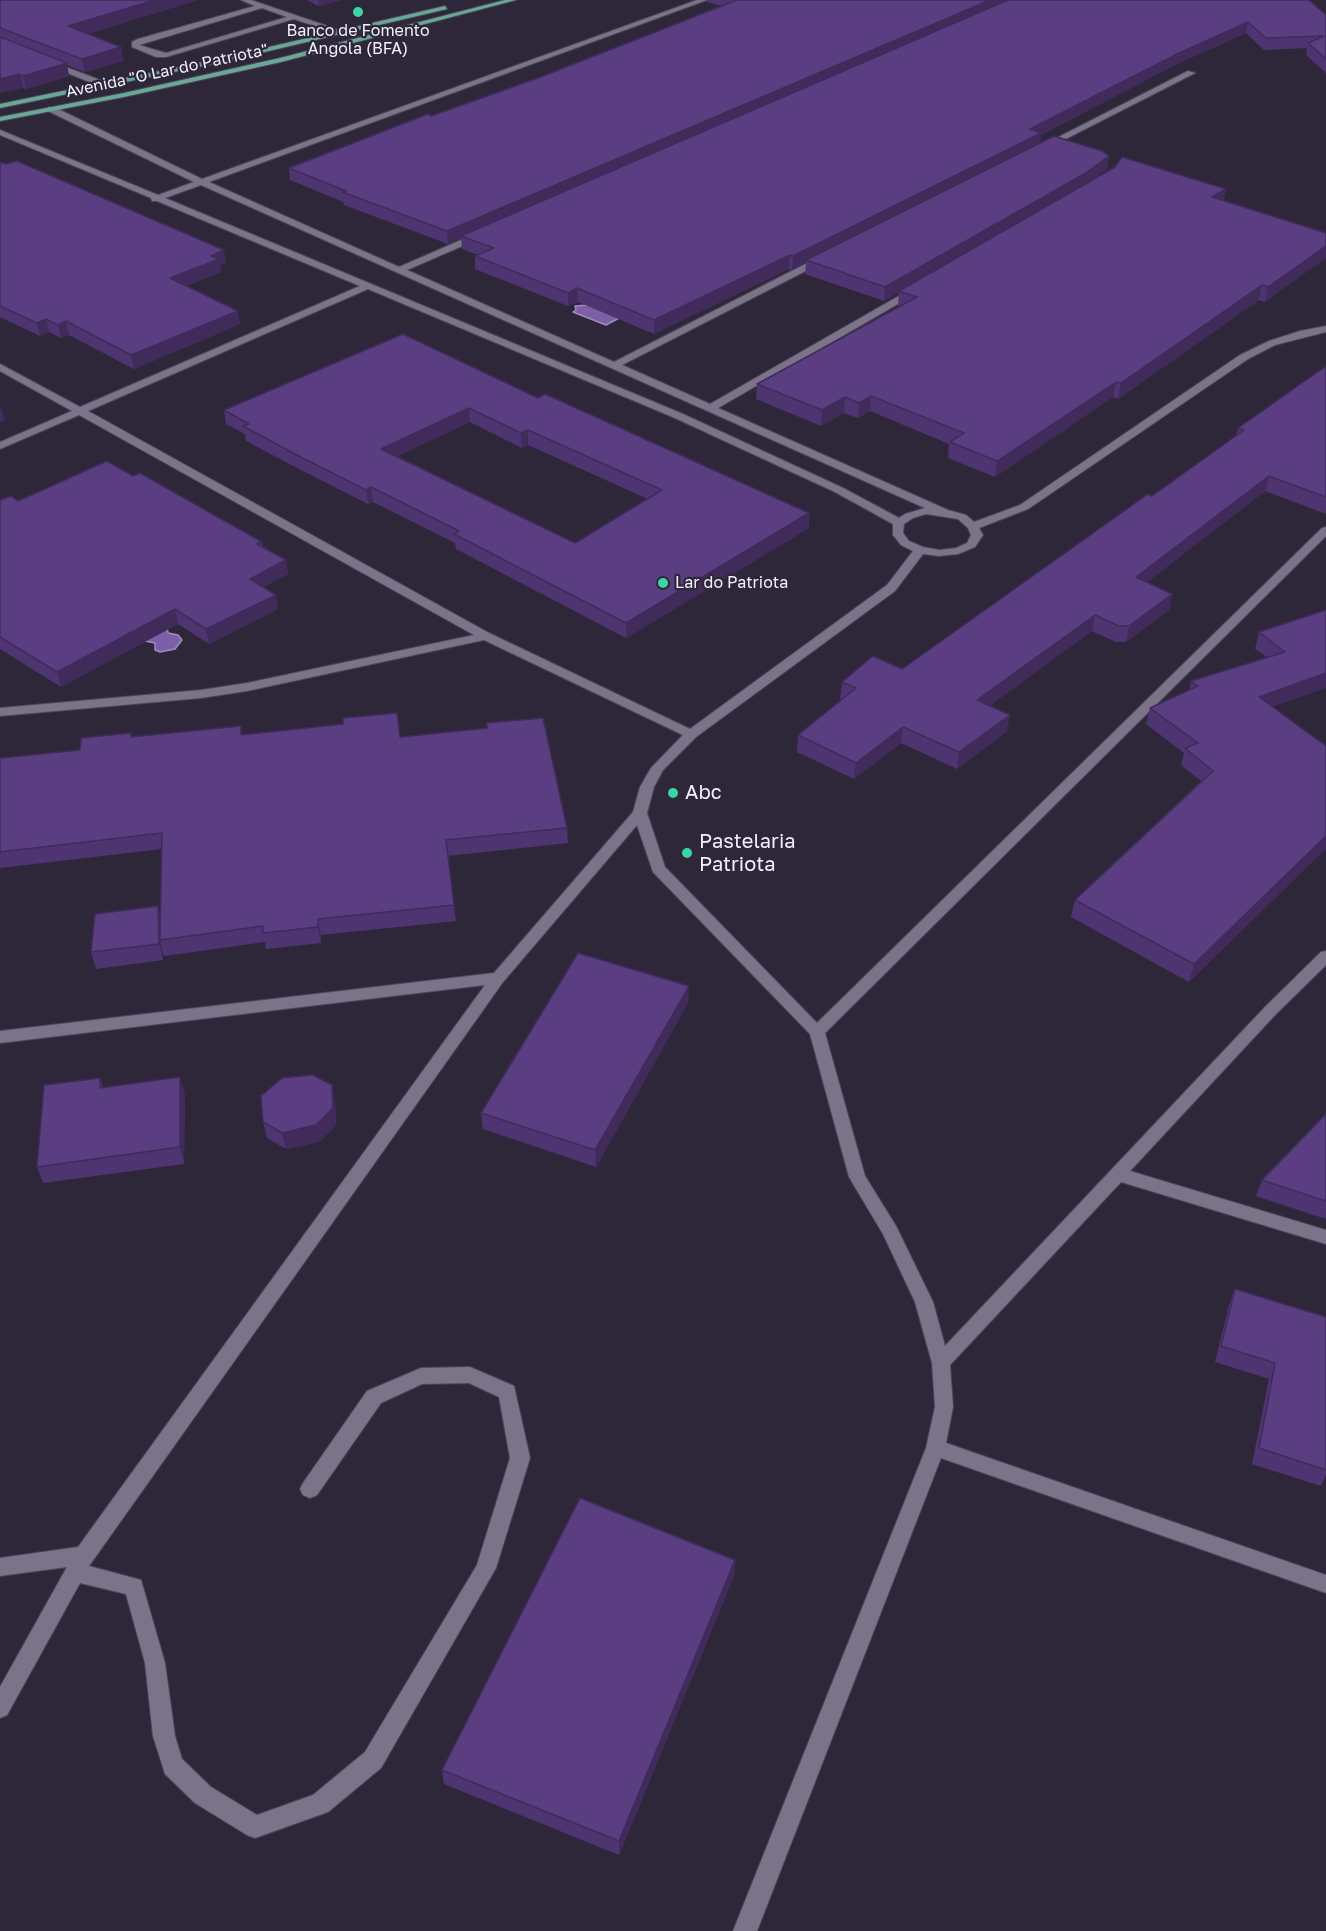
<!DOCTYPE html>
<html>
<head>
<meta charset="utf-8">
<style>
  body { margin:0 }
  canvas { display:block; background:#2e273a }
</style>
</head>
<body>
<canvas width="1326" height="1931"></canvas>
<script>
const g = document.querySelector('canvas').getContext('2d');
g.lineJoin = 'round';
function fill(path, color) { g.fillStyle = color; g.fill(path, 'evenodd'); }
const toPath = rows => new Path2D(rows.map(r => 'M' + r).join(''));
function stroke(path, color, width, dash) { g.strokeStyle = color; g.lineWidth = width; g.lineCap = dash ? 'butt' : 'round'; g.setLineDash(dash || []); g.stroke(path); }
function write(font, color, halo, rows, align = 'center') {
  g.font = font + ' "Golos Text",sans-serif'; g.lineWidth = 4.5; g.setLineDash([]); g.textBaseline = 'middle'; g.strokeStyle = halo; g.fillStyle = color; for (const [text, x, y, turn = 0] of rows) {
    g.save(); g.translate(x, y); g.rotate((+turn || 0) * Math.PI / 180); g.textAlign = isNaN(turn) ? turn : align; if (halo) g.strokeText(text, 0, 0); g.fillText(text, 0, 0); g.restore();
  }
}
const water = toPath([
  [588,305,621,317,606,325,573,312,576,310,575,306,588,305],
  [167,627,168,633,178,635,182,640,175,649,160,652,155,650,155,643,145,641,167,627]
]);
const minor = toPath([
  [241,0,251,0,345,32,338,34,294,19,166,57,156,57,132,47,132,42,138,39,255,6,241,0],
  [262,8,287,17,166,53,139,45,262,8],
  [697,0,707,0,209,182,399,267,477,233,483,233,483,237,407,270,614,362,821,256,827,256,827,260,622,365,710,404,911,289,917,289,917,293,718,408,948,510,966,515,974,522,1020,505,1240,355,1269,341,1300,331,1326,326,1326,332,1275,345,1248,359,1028,509,979,528,983,535,975,547,958,554,939,556,923,554,895,591,696,737,663,770,654,787,647,813,665,867,817,1023,1322,528,1326,527,1326,536,825,1033,865,1176,896,1226,933,1302,945,1346,1265,1007,1321,952,1326,951,1326,965,1275,1015,1130,1171,1326,1230,1326,1244,1121,1182,950,1365,953,1407,946,1443,1326,1575,1326,1593,941,1458,757,1931,733,1931,926,1448,935,1407,932,1363,915,1302,883,1234,849,1177,810,1034,653,872,637,825,503,982,89,1566,141,1580,165,1663,175,1736,182,1759,211,1787,257,1815,313,1795,365,1752,477,1565,510,1458,499,1397,469,1383,422,1384,381,1403,317,1495,310,1498,303,1495,300,1489,303,1483,367,1391,421,1368,470,1367,514,1386,530,1458,496,1568,381,1768,328,1812,255,1838,247,1835,195,1803,165,1774,153,1736,145,1663,126,1594,80,1583,7,1715,0,1718,0,1687,67,1567,0,1576,0,1558,78,1547,485,985,0,1043,0,1031,494,973,633,812,640,787,651,768,683,735,484,640,247,691,201,698,0,716,0,708,201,690,247,683,474,635,79,415,0,449,0,442,72,411,0,371,0,364,80,407,360,286,157,201,152,201,151,198,0,135,0,130,158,195,194,182,48,111,48,107,54,107,202,179,697,0],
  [201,185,396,272,925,508,905,514,899,518,843,488,683,414,165,198,201,185],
  [368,289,675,418,835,492,893,524,893,535,901,545,913,551,887,585,690,729,489,633,88,411,368,289],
  [926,514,958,519,968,528,971,535,967,543,956,548,939,550,923,547,909,541,903,533,904,524,913,518,926,514],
  [50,61,108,83,109,85,102,87,47,65,50,61],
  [1188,71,1195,73,1046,149,1039,147,1188,71]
]);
const major = toPath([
  [505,0,516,0,281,62,124,97,0,121,0,117,124,93,280,58,505,0],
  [445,6,447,9,222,62,0,108,0,104,222,58,445,6]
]);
const wall = toPath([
  [0,0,198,0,87,34,121,47,123,61,85,72,67,65,69,76,26,89,23,88,0,93],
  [307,0,341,0,319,6],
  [707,0,1309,0,1326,15,1326,73,1306,55,1307,48,1264,50,1246,33,1177,64,1041,135,1040,143,1107,169,1087,183,1226,189,1223,200,1326,233,1265,302,1259,300,1118,399,1113,397,995,477,948,458,949,444,870,411,858,418,844,413,821,426,756,399,757,384,900,307,898,306,899,292,884,301,805,274,806,263,792,270,789,269,654,334,578,302,568,306,475,269,475,256,478,255,462,249,461,238,448,244,344,205,343,202,290,180,289,168,538,78,721,6,707,2],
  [0,162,226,263,220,265,221,272,186,286,240,324,134,369,69,335,61,338,49,332,40,336,0,317],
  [1326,366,1326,514,1265,491,1147,582,1172,594,1169,610,1126,642,1116,642,1092,631,989,706,1007,731,957,769,901,743,854,779,797,752,798,735,842,700,840,699,842,682,902,669,1152,496,1236,436,1238,428],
  [538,398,809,513,809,528,626,638,456,549,455,543,373,502,368,504,295,467,246,441,245,434,226,424,224,410],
  [470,422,522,448,528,445,648,499,575,543,397,456],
  [133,476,262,542,263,547,286,560,288,574,263,587,278,609,209,644,178,624,61,687,0,649,0,500,18,501],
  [1326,610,1273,707,1326,746,1326,849,1322,852,1189,982,1071,917,1075,900,1201,781,1181,765,1184,753,1146,724,1150,708,1189,690,1191,681,1267,657,1255,649,1259,632],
  [486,723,567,828,568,843,448,856,456,921,321,935,321,943,266,949,265,942,164,956,163,952,163,960,96,969,91,952,160,916,162,849,0,868,0,758,80,750,132,737,242,735,400,737,487,728],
  [689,986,688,1003,596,1167,483,1129,481,1113],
  [100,1078,103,1087,185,1094,184,1164,43,1183,37,1167],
  [335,1102,336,1125,319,1142,286,1149,267,1138,263,1122],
  [1326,1114,1326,1219,1256,1196,1262,1180],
  [1235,1289,1326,1317,1326,1475,1321,1486,1252,1464,1269,1379,1215,1362,1229,1305],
  [735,1560,734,1576,619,1855,444,1784,442,1770]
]);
const shadedWall = toPath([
  [155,0,198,0,70,39,68,26],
  [318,0,341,0,319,6],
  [990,0,1014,0,461,236,461,238,448,244,447,231],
  [1248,22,1246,33,1177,64,1041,135,1040,145,806,260,806,263,792,270,793,256,1030,129,1179,53],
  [121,47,123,61,85,72,82,59],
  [67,63,69,76,26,89,23,76],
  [20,74,23,88,0,93,0,79],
  [1109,156,1107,169,1082,187,899,291,899,292,884,301,885,287],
  [1226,189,1223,204,1212,197],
  [1326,246,1326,258,1265,302,1268,287],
  [224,250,226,263,220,265,221,272,173,291,170,278,211,256],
  [790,255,789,269,654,334,654,320],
  [1262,285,1259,300,1118,399,1121,383],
  [577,288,578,302,568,306,568,293],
  [238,311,240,324,134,369,131,355],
  [46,319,49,332,40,336,37,323],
  [66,321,69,335,61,338,58,325],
  [1116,382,1113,397,995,477,997,461],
  [871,396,870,411,858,418,859,403],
  [845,397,844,413,821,426,822,410],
  [0,407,1,407,5,420,0,422],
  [469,408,470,422,383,463,381,449],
  [528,430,528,445,522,448,521,433],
  [1269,476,1265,491,1133,593,1136,577],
  [371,487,373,502,368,504,366,490],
  [809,513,809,528,626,638,626,623],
  [286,560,288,574,252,593,250,579],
  [1172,594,1169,610,1126,642,1129,626],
  [276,595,278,609,209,644,206,629],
  [175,609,178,624,61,687,57,672],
  [1095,615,1092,631,974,717,977,700],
  [1326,673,1326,688,1255,713,1259,697],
  [1010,715,1007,731,957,769,959,752],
  [903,727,901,743,854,779,856,763],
  [1326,836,1326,849,1322,852,1189,982,1194,964],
  [158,906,162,923,160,940,163,952,163,960,159,944],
  [318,919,321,935,321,943,318,927],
  [689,986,688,1003,596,1167,595,1150],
  [180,1077,185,1094,184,1164,180,1147],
  [332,1085,335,1102,336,1125,319,1142,286,1149,282,1133],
  [735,1560,734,1576,619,1855,619,1841]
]);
const building = toPath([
  [0,0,155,0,68,26,121,47,82,59,0,28,0,0],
  [737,0,990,0,447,231,342,192,346,191,289,168,428,114,431,116,538,78,737,0],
  [1008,0,1309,0,1326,15,1326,59,1308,43,1324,36,1266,38,1248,22,1179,53,1030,129,1041,133,793,256,790,255,654,320,577,288,568,293,475,256,494,248,461,236,1008,0],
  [0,37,67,63,23,76,20,74,0,79,0,37],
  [1054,136,1102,151,1109,156,1084,174,885,287,806,260,1054,136],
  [1122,157,1226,189,1212,197,1326,233,1326,246,1268,287,1262,285,1121,383,1116,382,997,461,950,442,964,433,871,396,859,403,845,397,822,410,757,384,917,297,899,291,1115,167,1122,157],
  [17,161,224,250,211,256,219,259,170,278,238,311,131,355,66,321,58,325,46,319,37,323,0,306,0,162,6,164,17,161],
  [403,334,538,398,545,394,809,513,626,623,454,534,459,531,371,487,366,490,293,453,243,426,249,424,224,410,403,334],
  [469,408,521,433,528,430,662,490,575,543,381,449,469,408],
  [1326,366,1326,497,1269,476,1136,577,1172,594,1129,626,1119,626,1095,615,977,700,1010,715,959,752,903,727,856,763,798,735,856,688,842,682,873,656,902,669,1148,494,1152,496,1244,430,1238,428,1326,366],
  [107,461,133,476,140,473,262,542,257,544,286,560,250,579,276,595,206,629,175,609,57,672,0,637,0,500,11,496,18,501,107,461],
  [1326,610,1326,673,1259,697,1326,746,1326,836,1194,964,1075,900,1213,771,1185,748,1198,743,1150,708,1198,686,1191,681,1285,652,1259,632,1326,610],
  [397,713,400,737,488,728,486,723,543,718,567,828,446,840,454,905,318,919,318,927,263,933,263,926,160,940,162,833,0,852,0,758,80,750,81,738,131,733,131,737,241,726,241,735,343,724,343,718,397,713],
  [158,906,159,944,91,952,95,914,158,906],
  [578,953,689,986,595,1150,481,1113,578,953],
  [313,1075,332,1085,333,1108,316,1125,282,1133,263,1122,261,1096,282,1078,313,1075],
  [180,1077,180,1147,37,1167,44,1085,100,1078,100,1088,180,1077],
  [1326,1114,1326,1201,1262,1180,1326,1114],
  [1235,1289,1326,1317,1326,1470,1259,1448,1275,1363,1221,1346,1235,1289],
  [580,1498,735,1560,619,1841,442,1770,580,1498]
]);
const markers = [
  [358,12,6,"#3cd4a4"],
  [663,583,6,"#3cd4a4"],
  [673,793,6,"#3cd4a4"],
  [687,853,6,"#3cd4a4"]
];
const farPoinames = [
  ["Banco de Fomento",358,31],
  ["Angola (BFA)",358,49],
  ["Lar do Patriota",675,583,"left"]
];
const farStreetnames = [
  ["Avenida \"O Lar do Patriota\"",167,71,-12]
];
const poiNames = [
  ["Abc",685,793],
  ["Pastelaria",699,842],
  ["Patriota",699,865]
];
fill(water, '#7d5fa7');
stroke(water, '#a08ac0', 1.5);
stroke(minor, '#4c4655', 2);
stroke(major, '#4c4655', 2);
fill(minor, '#7b7389');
fill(major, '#68a899');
fill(wall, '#4e3470');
fill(shadedWall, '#402b5b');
fill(building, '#5b3d82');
stroke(building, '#402b5b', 1.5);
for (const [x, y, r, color] of markers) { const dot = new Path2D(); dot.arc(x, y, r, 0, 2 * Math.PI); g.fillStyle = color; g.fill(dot); stroke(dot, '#2e273a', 2); }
write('16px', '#f3effb', '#2e273a', farPoinames);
write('16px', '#f3effb', '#2e273a', farStreetnames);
write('20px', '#f3effb', '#2e273a', poiNames, 'left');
</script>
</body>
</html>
